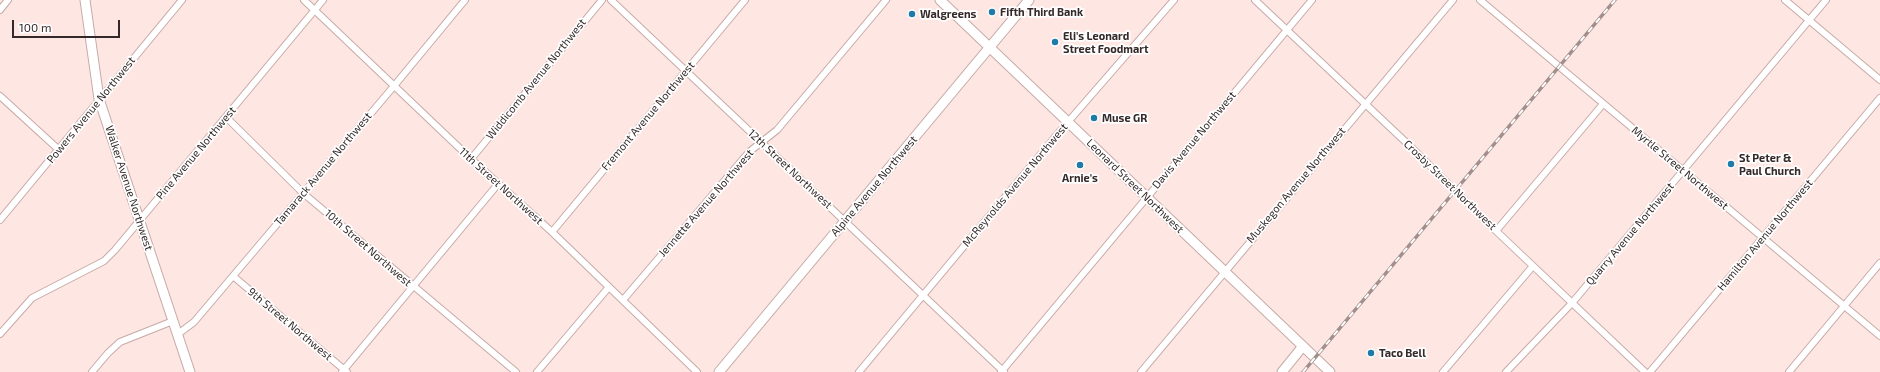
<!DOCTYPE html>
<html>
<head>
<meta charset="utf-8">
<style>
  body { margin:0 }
  #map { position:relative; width:1880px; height:372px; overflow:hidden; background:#fee6e3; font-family:"Exo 2",sans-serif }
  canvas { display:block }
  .scale { position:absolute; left:12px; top:20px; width:108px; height:18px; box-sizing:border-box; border:2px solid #342928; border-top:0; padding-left:5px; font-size:12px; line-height:14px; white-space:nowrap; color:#342928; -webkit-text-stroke:3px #fff; paint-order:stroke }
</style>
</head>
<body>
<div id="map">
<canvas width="1880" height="372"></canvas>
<div class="scale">100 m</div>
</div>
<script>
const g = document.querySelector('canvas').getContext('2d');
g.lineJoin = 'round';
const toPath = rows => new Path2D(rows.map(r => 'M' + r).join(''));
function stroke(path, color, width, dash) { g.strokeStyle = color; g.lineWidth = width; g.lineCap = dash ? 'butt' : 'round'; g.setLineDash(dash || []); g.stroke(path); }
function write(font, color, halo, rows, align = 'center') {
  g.font = font + ' "Exo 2",sans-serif'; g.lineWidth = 3.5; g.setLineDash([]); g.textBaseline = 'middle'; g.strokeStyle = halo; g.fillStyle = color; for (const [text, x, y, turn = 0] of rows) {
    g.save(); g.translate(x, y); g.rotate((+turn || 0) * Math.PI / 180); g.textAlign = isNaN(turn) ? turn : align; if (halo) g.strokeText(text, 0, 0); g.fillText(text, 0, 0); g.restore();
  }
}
const street = toPath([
  [304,0,471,159,552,232,697,372],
  [611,0,1004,372],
  [1255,0,1411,147,1494,229,1645,372],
  [1480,0,1880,336],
  [1785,0,1880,80],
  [0,10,8,0],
  [0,96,58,149],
  [226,117,303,193,516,372],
  [471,159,602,0],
  [0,220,182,0],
  [1496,231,1603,104],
  [552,232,745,0],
  [233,276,347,372],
  [623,300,749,152,777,130,886,0],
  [0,334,32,298,104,261,115,250,323,0],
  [178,334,194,322,394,86,465,0],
  [92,372,108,353,120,342,173,321],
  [342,372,498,184],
  [537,372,609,287],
  [859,372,1061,130,1174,0],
  [1001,372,1312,0],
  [1141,372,1453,0],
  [1443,372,1533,266],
  [1506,372,1572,303,1826,0],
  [1650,372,1880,98],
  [1789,372,1880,263]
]);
const secondary = toPath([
  [85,0,99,99,190,372],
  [940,0,1330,372],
  [719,372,1029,0],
  [1282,372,1303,346]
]);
const rail = toPath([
  [1303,372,1615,0]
]);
const markers = [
  [992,12,4,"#1e7ba8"],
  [912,14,4,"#1e7ba8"],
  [1055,42,4,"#1e7ba8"],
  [1094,118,4,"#1e7ba8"],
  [1731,164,4,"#1e7ba8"],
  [1080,165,4,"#1e7ba8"],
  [1371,353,4,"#1e7ba8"]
];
const poiNames = [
  ["Fifth Third Bank",1000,12],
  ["Walgreens",920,14],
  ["Eli's Leonard",1063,36],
  ["Street Foodmart",1063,49],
  ["Muse GR",1102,118],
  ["St Peter &",1739,158],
  ["Paul Church",1739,171],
  ["Arnie's",1080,178,"center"],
  ["Taco Bell",1379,353]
];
const streetNames = [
  ["Widdicomb Avenue Northwest",536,79,-51],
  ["Powers Avenue Northwest",91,110,-51],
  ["Fremont Avenue Northwest",648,116,-50],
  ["Davis Avenue Northwest",1194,140,-50],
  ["Pine Avenue Northwest",196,153,-50],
  ["Myrtle Street Northwest",1680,168,40],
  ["Tamarack Avenue Northwest",323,169,-50],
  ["12th Street Northwest",790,169,43],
  ["McReynolds Avenue Northwest",1015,185,-50],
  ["Muskegon Avenue Northwest",1296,185,-50],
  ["Crosby Street Northwest",1450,185,44],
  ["11th Street Northwest",501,186,42],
  ["Alpine Avenue Northwest",874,186,-50],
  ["Leonard Street Northwest",1135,186,44],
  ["Walker Avenue Northwest",129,188,72],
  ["Jennette Avenue Northwest",706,203,-49],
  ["Quarry Avenue Northwest",1630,234,-50],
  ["Hamilton Avenue Northwest",1765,235,-50],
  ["10th Street Northwest",368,248,41],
  ["9th Street Northwest",290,324,40]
];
stroke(street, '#c6aaa6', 8);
stroke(secondary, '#c6aaa6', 11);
stroke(street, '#fff', 6);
stroke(secondary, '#fff', 9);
stroke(rail, '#a18f8d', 3.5);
stroke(rail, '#fff', 2, [6]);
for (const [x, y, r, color] of markers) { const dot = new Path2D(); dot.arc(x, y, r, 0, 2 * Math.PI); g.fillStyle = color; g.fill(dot); stroke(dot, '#fff', 1.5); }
write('bold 11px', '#342928', '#fff', poiNames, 'left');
write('11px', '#342928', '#fff', streetNames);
</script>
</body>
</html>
